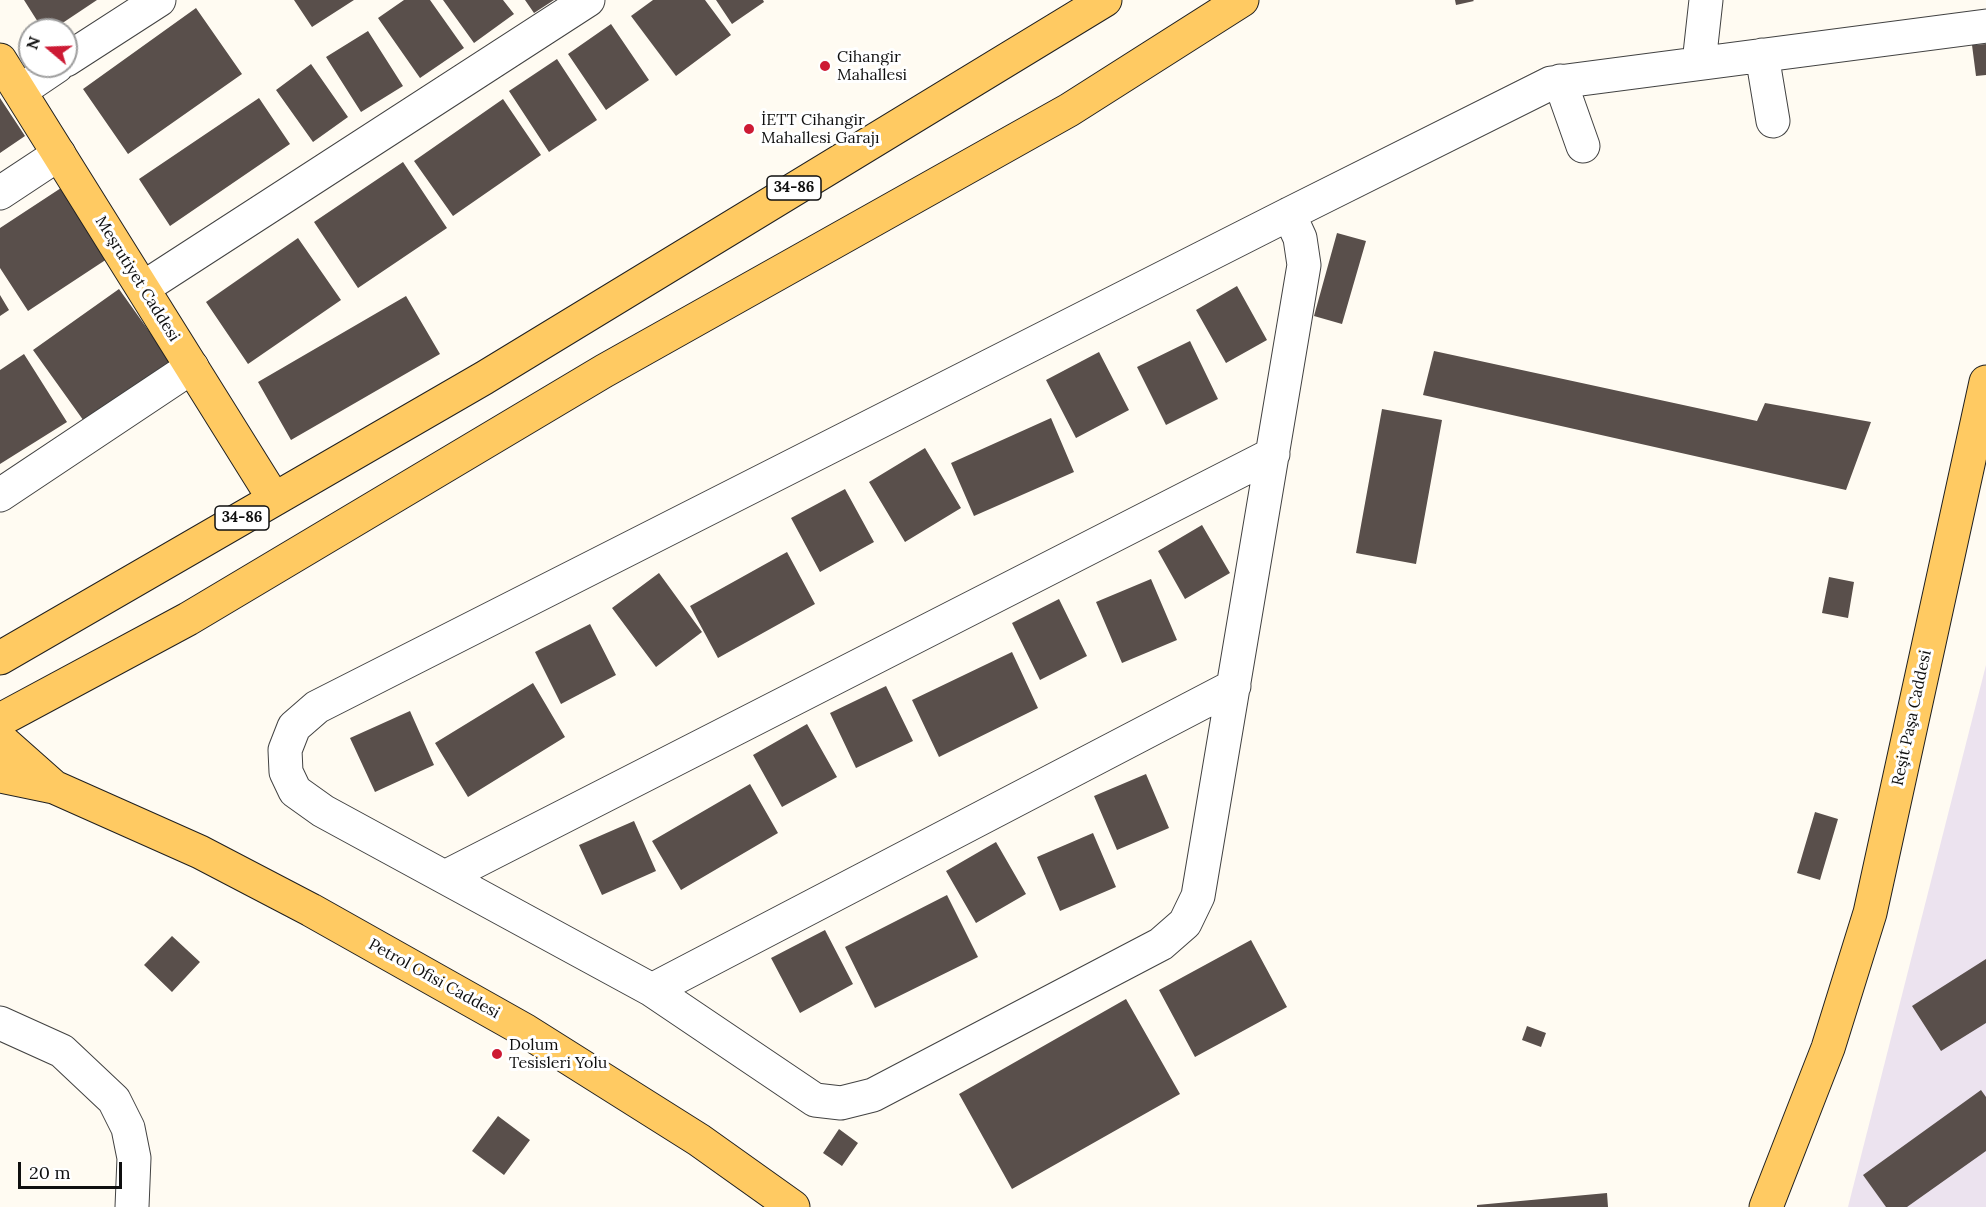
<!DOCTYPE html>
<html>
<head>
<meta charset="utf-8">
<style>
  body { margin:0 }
  #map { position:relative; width:1986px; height:1207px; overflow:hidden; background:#fffbf2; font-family:Lora,serif }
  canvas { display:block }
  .north { position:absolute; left:18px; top:18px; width:60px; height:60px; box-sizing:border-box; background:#fff; border:2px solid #9f9f9f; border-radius:50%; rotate:289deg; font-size:16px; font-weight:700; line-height:24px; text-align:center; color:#0f0f0f }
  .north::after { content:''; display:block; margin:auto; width:21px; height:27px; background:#cd1a34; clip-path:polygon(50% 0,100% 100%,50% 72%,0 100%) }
  .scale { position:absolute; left:18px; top:1162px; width:104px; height:27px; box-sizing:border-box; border:3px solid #0f0f0f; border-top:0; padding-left:8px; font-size:18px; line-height:21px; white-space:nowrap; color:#0f0f0f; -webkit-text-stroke:4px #fff; paint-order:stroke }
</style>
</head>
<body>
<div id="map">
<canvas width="1986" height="1207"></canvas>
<div class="north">N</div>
<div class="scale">20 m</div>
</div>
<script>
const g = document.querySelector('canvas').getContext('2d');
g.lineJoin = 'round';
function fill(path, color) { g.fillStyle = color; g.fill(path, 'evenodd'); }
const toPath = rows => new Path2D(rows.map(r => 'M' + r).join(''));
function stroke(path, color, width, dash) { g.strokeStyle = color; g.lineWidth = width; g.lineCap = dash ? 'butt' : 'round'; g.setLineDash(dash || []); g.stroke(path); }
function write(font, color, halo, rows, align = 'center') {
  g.font = font + ' Lora,serif'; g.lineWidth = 6; g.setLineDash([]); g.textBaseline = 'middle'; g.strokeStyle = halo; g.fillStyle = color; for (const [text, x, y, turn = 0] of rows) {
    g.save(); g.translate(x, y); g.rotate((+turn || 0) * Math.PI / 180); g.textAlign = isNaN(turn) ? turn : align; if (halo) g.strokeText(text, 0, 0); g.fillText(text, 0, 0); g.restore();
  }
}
const industrial = toPath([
  [1986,665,1986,1207,1848,1207]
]);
const building = toPath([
  [24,0,97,0,52,30,43,30],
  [294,0,354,0,312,27],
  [404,0,430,0,464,48,420,78,378,18],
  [443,0,503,0,514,14,474,43],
  [525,0,554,0,534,13],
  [653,0,705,0,731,35,676,76,631,16],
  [716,0,763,0,764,2,732,24],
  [1455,0,1473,0,1474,1,1456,5],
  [196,8,242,74,128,154,83,89],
  [611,24,649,80,606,110,568,54],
  [368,31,403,86,361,112,326,57],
  [1986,44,1986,75,1976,76,1972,45],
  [557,59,597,120,549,152,509,91],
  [311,64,348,117,313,142,276,90],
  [0,98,25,136,0,153],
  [259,98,290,144,170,226,139,179],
  [503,99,541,155,453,216,414,161],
  [403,162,447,228,358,288,314,222],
  [61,188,107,259,28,311,0,268,0,228],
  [1337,233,1366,241,1342,324,1314,316],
  [298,238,341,300,248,364,206,302],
  [1237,286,1267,340,1226,363,1196,310],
  [119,289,171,362,86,424,33,350],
  [0,295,9,310,0,316],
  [406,296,440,354,291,440,258,382],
  [1190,341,1218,399,1166,425,1137,367],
  [1434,351,1757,421,1765,403,1871,422,1846,490,1423,395],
  [1099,352,1129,410,1076,438,1046,380],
  [24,354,67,422,0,464,0,370],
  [1382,409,1442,420,1416,564,1356,553],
  [1051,418,1074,472,974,516,951,463],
  [925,448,961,508,905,542,869,482],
  [845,489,874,542,820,572,791,518],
  [1202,525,1230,573,1185,599,1158,551],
  [787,552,815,604,718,658,690,606],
  [659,573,702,632,656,667,612,608],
  [1829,577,1854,582,1848,618,1822,613],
  [1151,579,1177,640,1122,663,1096,602],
  [1059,599,1087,656,1040,680,1012,623],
  [590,624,616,675,561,704,535,652],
  [1012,652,1038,708,939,757,912,700],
  [533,683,565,737,468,797,435,743],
  [886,686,913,741,856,768,830,713],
  [410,711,434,765,375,792,350,738],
  [807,724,837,777,782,807,753,755],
  [1146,774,1169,828,1117,850,1094,796],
  [750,784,778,833,681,890,652,841],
  [1815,812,1838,819,1820,880,1797,873],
  [634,821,656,871,602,895,579,845],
  [1093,833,1116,887,1060,911,1037,857],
  [996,842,1026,894,976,923,946,871],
  [947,895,978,957,875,1008,845,947],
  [825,930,853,984,800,1013,771,958],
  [172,936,200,962,172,992,144,965],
  [1251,940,1287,1007,1195,1057,1159,990],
  [1986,959,1986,1023,1941,1051,1912,1006],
  [1126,999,1180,1094,1012,1189,959,1094],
  [1527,1026,1546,1033,1541,1047,1522,1040],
  [1981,1090,1986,1097,1986,1151,1907,1207,1886,1207,1863,1175],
  [498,1116,530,1140,504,1175,472,1151],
  [839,1129,858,1143,842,1166,823,1153],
  [1607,1193,1608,1207,1477,1207,1477,1205]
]);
const minor = toPath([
  [1762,55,1773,121],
  [66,60,159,0],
  [1699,63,1706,0],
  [1560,81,1583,146],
  [20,91,57,66],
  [0,193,59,154],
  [1289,214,1300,238,1304,265,1198,896,1185,923,1161,944,873,1095,841,1103,815,1100,652,990,323,811,295,791,286,772,285,750,294,727,317,707,1289,214,1551,83,1986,26],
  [143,288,588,0],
  [0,495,192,367],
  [445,877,1273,454],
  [652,990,1234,686],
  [0,1023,62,1051,114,1100,128,1128,134,1158,132,1207]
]);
const major = toPath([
  [0,60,274,499],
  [0,658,484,378,1105,0],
  [0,720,188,619,604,371,1069,110,1242,0],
  [0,739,53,786],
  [0,776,54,787,200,852,311,910,526,1031,699,1140,793,1207],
  [1766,1207,1828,1048,1870,913,1986,382]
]);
const markers = [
  [825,66,6,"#cd1a34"],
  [749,129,6,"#cd1a34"],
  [497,1054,6,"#cd1a34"]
];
const shields = [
  [794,188,54],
  [242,518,54]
];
const shieldNames = [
  ["34-86",794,188],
  ["34-86",242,518]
];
const poiNames = [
  ["Cihangir",837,57],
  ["Mahallesi",837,75],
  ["İETT Cihangir",761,120],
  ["Mahallesi Garajı",761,138],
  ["Dolum",509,1045],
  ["Tesisleri Yolu",509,1063]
];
const streetNames = [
  ["Meşrutiyet Caddesi",137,279,58],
  ["Reşit Paşa Caddesi",1912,718,-78],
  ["Petrol Ofisi Caddesi",434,979,29]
];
fill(industrial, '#ece3ef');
fill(building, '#594f4b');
stroke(minor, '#424242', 35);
stroke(major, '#202020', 35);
stroke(minor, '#fff', 33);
stroke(major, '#ffca62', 33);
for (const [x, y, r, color] of markers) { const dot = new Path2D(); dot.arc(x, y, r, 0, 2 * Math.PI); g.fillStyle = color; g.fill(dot); stroke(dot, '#fff', 2); }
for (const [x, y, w] of shields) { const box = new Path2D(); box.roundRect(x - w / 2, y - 12, w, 24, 4.5); g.fillStyle = '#fff'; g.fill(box); stroke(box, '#0f0f0f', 1.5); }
write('bold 15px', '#0f0f0f', null, shieldNames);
write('16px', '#0f0f0f', '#fff', poiNames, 'left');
write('16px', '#0f0f0f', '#fff', streetNames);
</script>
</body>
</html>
